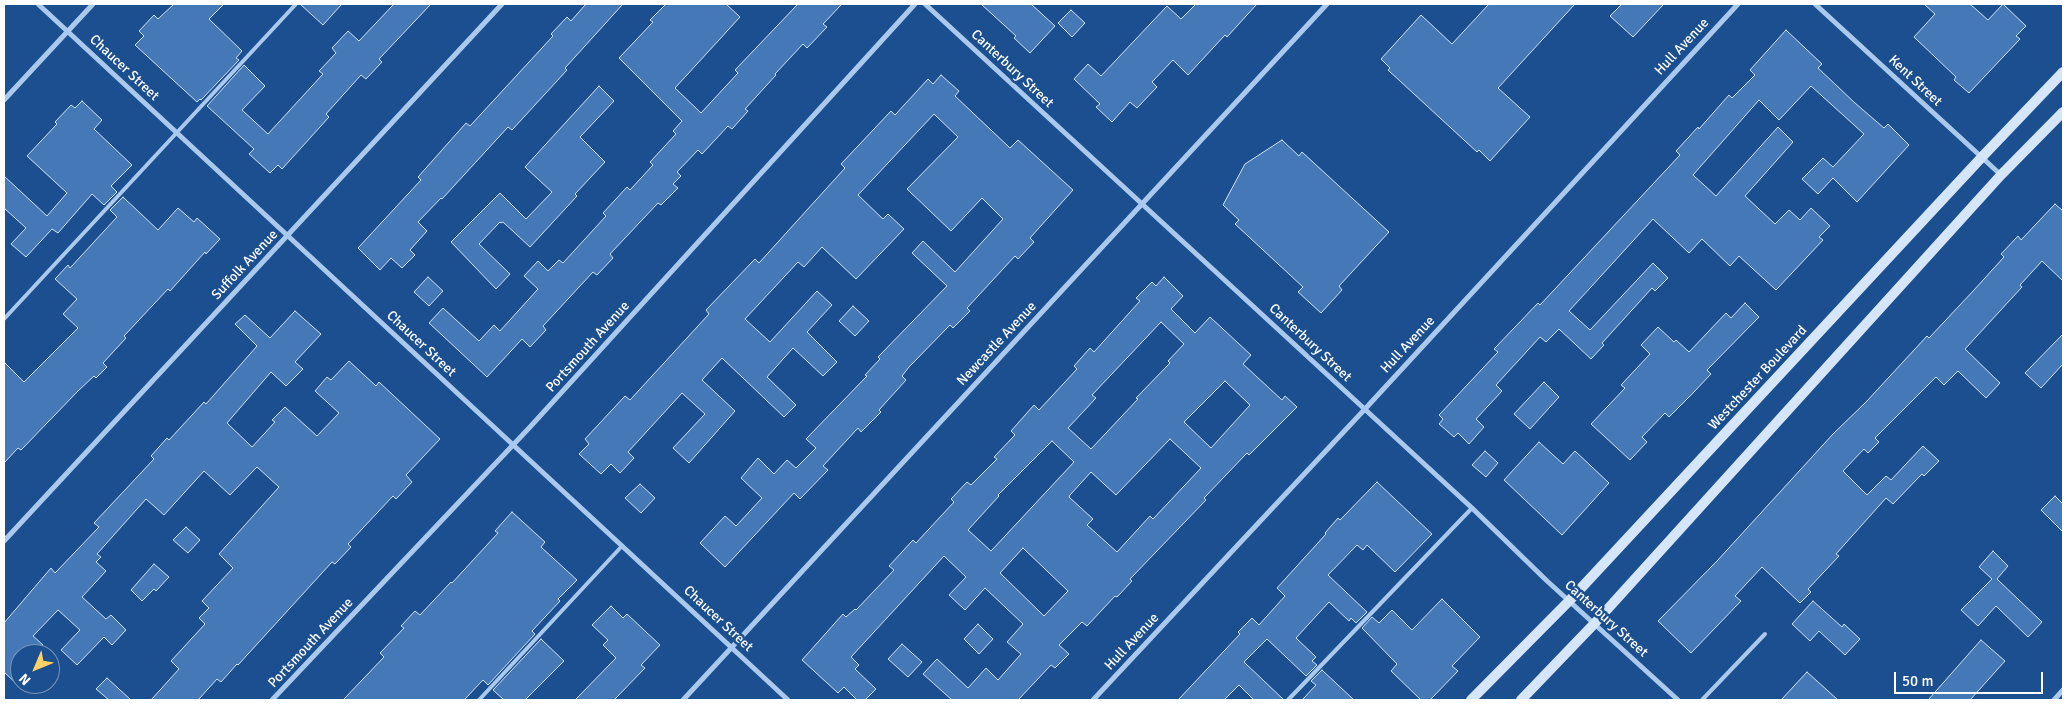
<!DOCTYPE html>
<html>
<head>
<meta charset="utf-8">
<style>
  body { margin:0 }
  #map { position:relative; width:2067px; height:704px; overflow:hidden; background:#1b4f8f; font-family:Signika,sans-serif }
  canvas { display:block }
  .frame { position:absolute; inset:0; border:5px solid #fff; pointer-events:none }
  .north { position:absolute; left:10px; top:644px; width:50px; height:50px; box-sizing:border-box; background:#1b4f8f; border:1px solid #7695bc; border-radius:50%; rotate:225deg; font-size:14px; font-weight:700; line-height:20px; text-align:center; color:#fff }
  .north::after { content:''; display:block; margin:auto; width:18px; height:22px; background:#ffd166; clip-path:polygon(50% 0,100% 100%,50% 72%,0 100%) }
  .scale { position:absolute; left:1894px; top:672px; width:149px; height:22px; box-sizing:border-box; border:2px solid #fff; border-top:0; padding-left:6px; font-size:15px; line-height:18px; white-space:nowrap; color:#fff; -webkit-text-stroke:4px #1b4f8f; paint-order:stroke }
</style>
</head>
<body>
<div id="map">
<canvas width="2067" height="704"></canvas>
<div class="frame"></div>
<div class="north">N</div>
<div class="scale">50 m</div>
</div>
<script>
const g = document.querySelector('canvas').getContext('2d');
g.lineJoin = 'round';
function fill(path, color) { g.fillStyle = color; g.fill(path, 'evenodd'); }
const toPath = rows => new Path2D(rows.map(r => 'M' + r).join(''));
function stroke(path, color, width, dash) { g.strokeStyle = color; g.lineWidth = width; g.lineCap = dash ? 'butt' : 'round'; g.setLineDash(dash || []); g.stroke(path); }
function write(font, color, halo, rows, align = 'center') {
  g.font = font + ' Signika,sans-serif'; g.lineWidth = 5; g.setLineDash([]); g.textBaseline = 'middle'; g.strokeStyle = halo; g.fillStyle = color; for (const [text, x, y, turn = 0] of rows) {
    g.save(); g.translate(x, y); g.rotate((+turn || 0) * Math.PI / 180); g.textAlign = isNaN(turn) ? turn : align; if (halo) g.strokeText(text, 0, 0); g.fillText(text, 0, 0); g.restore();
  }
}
const building = toPath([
  [174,4,224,4,209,19,242,51,236,58,239,60,201,100,200,99,197,102,135,45,144,36,139,31,154,15,158,19,174,4],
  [300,4,342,4,323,25,300,4],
  [394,4,431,4,379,59,382,62,366,79,361,75,326,114,329,117,282,169,278,165,270,173,249,154,254,149,207,106,244,65,265,86,242,110,268,134,323,74,319,71,336,53,332,48,348,31,359,41,394,4],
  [586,4,623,4,565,68,567,70,512,130,508,127,442,199,441,198,418,222,427,231,410,250,415,255,402,268,391,258,380,270,358,248,421,180,418,177,466,123,470,126,553,36,551,34,567,17,571,21,586,4],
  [666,4,726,4,740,17,675,88,701,113,738,73,735,70,798,4,842,4,823,24,827,27,807,48,803,44,775,74,776,75,745,109,748,111,732,129,728,126,702,154,698,150,677,172,681,176,673,184,678,188,661,205,658,203,610,254,613,258,597,275,593,272,543,326,546,330,530,347,522,339,487,377,429,323,443,308,479,341,494,325,500,331,538,289,524,276,538,261,548,271,559,260,563,263,606,216,603,213,627,187,630,190,653,165,650,162,676,134,673,131,682,121,619,58,653,22,650,20,666,4],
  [981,4,1031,4,1055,26,1030,53,1014,38,1016,36,981,4],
  [1196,4,1257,4,1227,37,1225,35,1188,75,1173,60,1152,82,1157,87,1137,108,1130,102,1112,122,1096,107,1100,104,1074,79,1088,64,1101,76,1167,6,1181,19,1196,4],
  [1489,4,1575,4,1498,88,1530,117,1490,161,1479,150,1477,152,1388,70,1390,68,1381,59,1421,15,1452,44,1489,4],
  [1622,4,1664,4,1633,37,1610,16,1622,4],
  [1924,4,1970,4,1988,20,2003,4,2026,26,2016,36,2020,39,1969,93,1954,80,1956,77,1914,37,1935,14,1924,4],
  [1071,10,1085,23,1072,37,1058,23,1071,10],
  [1786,30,1822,64,1818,68,1855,103,1884,128,1888,124,1909,145,1857,202,1833,178,1818,194,1802,179,1823,158,1833,167,1864,134,1811,86,1779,120,1759,100,1693,175,1716,196,1778,127,1793,142,1745,196,1775,224,1789,210,1800,220,1811,208,1830,226,1819,237,1823,240,1776,290,1739,256,1730,266,1702,239,1689,253,1653,219,1569,311,1590,330,1653,263,1668,278,1655,291,1652,288,1602,343,1604,345,1591,359,1559,329,1546,342,1540,337,1496,385,1502,391,1476,419,1484,427,1469,444,1458,433,1454,437,1439,424,1443,419,1439,415,1498,352,1494,349,1538,303,1540,305,1680,155,1676,151,1698,127,1699,129,1729,95,1732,98,1755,75,1750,70,1786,30],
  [941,75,959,91,955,96,1010,148,1018,140,1073,190,1030,238,1034,242,1018,259,1015,256,967,308,970,311,953,328,950,325,909,367,902,376,906,380,879,410,881,412,861,432,858,428,823,466,828,470,800,499,794,493,725,567,700,543,725,516,736,526,762,498,741,478,758,458,774,474,787,460,796,468,816,448,806,439,867,376,865,375,880,359,878,357,947,286,912,253,923,241,955,272,1003,219,982,198,951,231,907,189,958,137,934,114,858,195,883,219,888,214,904,229,856,279,822,247,804,267,798,262,745,319,770,342,817,291,832,305,807,332,837,362,823,376,793,348,767,377,796,405,784,417,722,358,702,380,735,411,689,463,673,448,705,414,682,393,628,452,634,458,620,473,611,464,601,474,579,454,589,444,585,439,625,396,630,400,709,314,706,310,755,259,759,263,845,168,841,164,891,111,895,115,928,79,933,84,941,75],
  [599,86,614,101,580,137,605,162,575,194,577,196,530,247,503,222,501,223,500,222,479,244,510,274,496,289,451,242,500,193,526,219,528,217,552,192,525,167,599,86],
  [82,101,102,120,94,129,132,165,111,186,117,192,104,205,92,194,58,233,52,229,26,257,11,244,26,228,4,208,4,176,47,216,67,193,27,156,57,124,55,122,71,105,75,108,82,101],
  [1282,140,1299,156,1302,152,1389,232,1339,286,1342,290,1321,313,1298,292,1303,287,1235,224,1239,220,1223,205,1245,164,1282,140],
  [123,197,158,230,178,208,194,222,197,218,220,239,206,254,205,252,170,291,168,289,124,336,126,338,103,363,107,367,96,378,94,376,78,391,21,450,18,448,4,463,4,362,24,382,78,328,63,314,77,299,55,279,68,265,70,268,117,217,110,210,123,197],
  [2055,204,2063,211,2063,281,2042,261,2020,285,2022,287,1965,349,2000,383,1986,398,1958,371,1944,385,1936,377,1875,438,1879,442,1868,453,1864,449,1843,471,1867,495,1886,476,1891,480,1923,446,1939,461,1924,476,1922,474,1893,504,1886,498,1836,554,1839,556,1808,589,1811,592,1800,603,1762,567,1735,596,1741,601,1691,653,1658,621,1717,561,1833,434,1866,402,1927,336,1929,338,1974,290,2004,257,2001,254,2018,236,2021,240,2055,204],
  [428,277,443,291,429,306,414,292,428,277],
  [1164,277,1183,296,1171,309,1195,333,1210,317,1251,355,1243,364,1282,400,1285,396,1297,407,1249,455,1247,453,1204,498,1206,500,1130,579,1132,581,1117,597,1115,596,1087,626,1082,622,1059,645,1069,654,1055,668,1051,665,1018,700,952,700,923,674,937,659,968,688,986,668,998,680,1021,654,1007,642,1023,624,985,588,965,610,949,595,966,577,944,556,851,657,859,665,855,669,876,689,865,700,857,700,844,687,838,693,802,660,843,614,846,617,855,609,856,610,894,570,889,566,913,540,916,543,954,502,951,499,967,482,971,485,997,459,994,457,1015,435,1011,431,1034,405,1039,410,1077,369,1074,366,1090,348,1094,352,1140,301,1136,298,1152,282,1156,286,1164,277],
  [1161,322,1184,344,1168,361,1170,363,1136,398,1138,399,1091,449,1068,428,1096,398,1092,395,1161,322],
  [1225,381,1250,405,1211,448,1184,422,1225,381],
  [1170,439,1201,468,1153,519,1150,516,1117,552,1087,525,1093,519,1069,497,1070,495,1091,472,1116,495,1170,439],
  [1052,441,1074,462,991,551,968,530,999,496,998,495,1052,441],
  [1023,548,1068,591,1044,616,1000,573,1023,548],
  [1745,303,1759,317,1707,370,1711,374,1692,394,1669,417,1665,413,1642,437,1647,442,1630,460,1591,424,1625,388,1621,385,1650,354,1641,345,1658,327,1674,342,1676,340,1689,352,1726,313,1731,318,1745,303],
  [853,306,869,321,855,336,839,321,853,306],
  [295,311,321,334,295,362,303,369,286,386,271,372,227,423,252,447,275,422,272,420,285,407,317,436,339,413,315,391,327,377,331,380,349,361,376,386,379,382,440,439,406,475,412,482,396,499,393,496,348,544,351,547,335,564,332,562,238,665,237,664,221,682,217,679,198,700,151,700,179,669,171,661,205,624,199,618,209,608,202,601,233,568,219,554,279,487,257,467,230,495,204,471,164,515,146,499,97,554,101,557,96,562,106,571,82,597,106,619,111,615,126,630,112,645,104,637,77,665,61,650,80,630,58,610,33,636,43,645,36,654,20,654,20,687,4,672,4,623,51,568,55,573,99,527,94,523,154,459,151,456,167,438,169,440,204,402,206,404,257,346,235,324,245,315,270,338,295,311],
  [2063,334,2063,364,2041,388,2025,373,2063,334],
  [1544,382,1559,397,1530,429,1514,414,1544,382],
  [1539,442,1563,464,1575,451,1609,483,1562,535,1504,480,1539,442],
  [1485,451,1498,463,1486,477,1472,465,1485,451],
  [1377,482,1432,534,1395,572,1367,545,1363,550,1357,545,1328,575,1367,612,1356,623,1351,618,1349,621,1329,602,1296,638,1316,657,1312,661,1317,665,1306,676,1267,639,1244,662,1284,700,1254,700,1239,685,1224,700,1178,700,1240,634,1238,632,1252,618,1259,625,1285,596,1277,588,1326,534,1325,533,1338,518,1340,520,1377,482],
  [640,484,655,498,641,513,625,498,640,484],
  [2055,496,2063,504,2063,532,2041,510,2055,496],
  [512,512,545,542,541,547,577,580,558,599,560,601,532,631,535,634,488,685,483,680,464,700,343,700,384,657,380,653,404,628,401,626,415,611,420,615,451,582,452,583,498,533,495,531,512,512],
  [186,527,200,540,188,553,173,540,186,527],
  [1993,551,2008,566,1997,579,2042,622,2028,637,1996,606,1978,626,1961,610,1992,579,1979,567,1993,551],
  [154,564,169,577,156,591,154,589,142,601,131,590,154,564],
  [1442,599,1480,637,1452,666,1458,671,1430,700,1421,700,1391,671,1397,664,1362,628,1372,617,1379,623,1392,610,1412,630,1442,599],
  [1813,601,1842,627,1844,624,1860,639,1845,655,1819,631,1810,641,1792,624,1813,601],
  [611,606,623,618,627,614,660,645,641,665,645,668,614,700,575,700,616,658,603,645,608,640,592,625,611,606],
  [978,624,993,639,979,654,964,639,978,624],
  [541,639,564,661,525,700,504,700,493,690,541,639],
  [1981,640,2005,661,1970,700,1928,700,1981,640],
  [902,644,922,662,908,677,888,659,902,644],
  [1322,670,1354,700,1302,700,1316,685,1311,681,1322,670],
  [1807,672,1838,700,1781,700,1807,672],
  [107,678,131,700,109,700,96,689,107,678]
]);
const lane = toPath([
  [4,319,296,4],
  [479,700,622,546],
  [1288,700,1472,508],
  [1702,700,1765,634]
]);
const street = toPath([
  [38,4,788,700],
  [925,4,1472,508,1546,580,1678,700],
  [1815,4,2001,175],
  [4,100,93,4],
  [4,541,502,4],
  [272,700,530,427,915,4],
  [683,700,1327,4],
  [1093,700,1365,409,1738,4],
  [2054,700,2063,690]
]);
const secondary = toPath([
  [1471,700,1570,600,1982,157,2063,72],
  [1521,700,1594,624,2001,175,2063,112]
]);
const streetNames = [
  ["Hull Avenue",1682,47,-47],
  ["Chaucer Street",124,68,43],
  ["Canterbury Street",1012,69,43],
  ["Kent Street",1915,81,43],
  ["Suffolk Avenue",245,265,-47],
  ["Canterbury Street",1310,343,43],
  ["Chaucer Street",421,344,43],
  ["Newcastle Avenue",997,344,-47],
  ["Hull Avenue",1408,345,-47],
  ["Portsmouth Avenue",588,347,-48],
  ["Westchester Boulevard",1758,378,-47],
  ["Chaucer Street",718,619,43],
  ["Canterbury Street",1606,619,42],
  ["Hull Avenue",1132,642,-47],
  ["Portsmouth Avenue",311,643,-47]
];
fill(building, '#4478b7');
stroke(building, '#cfe3fa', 1);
stroke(lane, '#a9c9ee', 4);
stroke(street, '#a9c9ee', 5);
stroke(secondary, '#d6e6fa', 10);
write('14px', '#fff', '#1b4f8f', streetNames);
</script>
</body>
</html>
